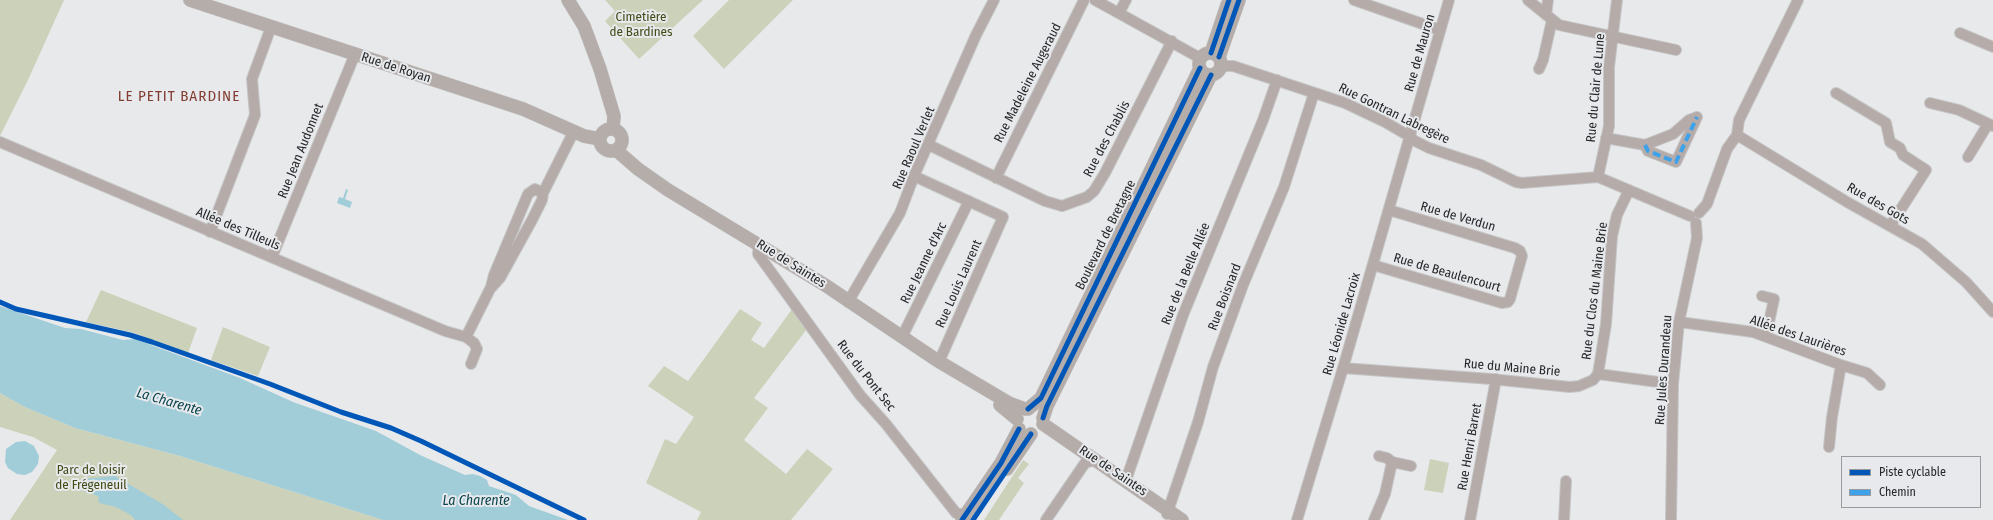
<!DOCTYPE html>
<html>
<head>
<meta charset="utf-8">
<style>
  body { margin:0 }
  #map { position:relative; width:1993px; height:520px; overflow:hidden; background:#e8e9eb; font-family:"Fira Sans Condensed",sans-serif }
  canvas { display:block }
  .legend { position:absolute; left:1841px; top:456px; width:140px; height:52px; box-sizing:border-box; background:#e7e9ec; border:1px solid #9a9b9e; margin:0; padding:5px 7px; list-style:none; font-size:12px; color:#262728 }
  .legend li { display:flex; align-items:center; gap:8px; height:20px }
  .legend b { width:20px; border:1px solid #9a9b9e }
</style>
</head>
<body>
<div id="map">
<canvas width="1993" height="520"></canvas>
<ul class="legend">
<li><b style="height:5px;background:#0057b8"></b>Piste cyclable</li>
<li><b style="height:5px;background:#3ea2eb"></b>Chemin</li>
</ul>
</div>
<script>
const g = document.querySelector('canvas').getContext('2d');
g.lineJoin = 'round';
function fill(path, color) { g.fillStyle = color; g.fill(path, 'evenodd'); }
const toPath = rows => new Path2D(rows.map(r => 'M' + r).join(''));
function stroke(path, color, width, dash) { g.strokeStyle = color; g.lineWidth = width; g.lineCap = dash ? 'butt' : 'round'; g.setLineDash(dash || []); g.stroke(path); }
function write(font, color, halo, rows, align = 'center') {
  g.font = font + ' "Fira Sans Condensed",sans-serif'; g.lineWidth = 4; g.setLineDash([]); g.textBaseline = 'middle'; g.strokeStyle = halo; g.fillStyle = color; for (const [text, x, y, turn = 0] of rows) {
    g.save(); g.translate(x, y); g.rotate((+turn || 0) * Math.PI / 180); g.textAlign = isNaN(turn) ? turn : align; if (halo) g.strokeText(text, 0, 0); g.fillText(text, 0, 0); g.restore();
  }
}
const green = toPath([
  [0,0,64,0,28,80,0,136],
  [605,0,703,0,639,59,605,21,615,11],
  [729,0,793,0,724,69,693,36],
  [101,290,197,328,188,353,131,332,86,322],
  [740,309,762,323,751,340,764,348,792,309,807,329,754,398,768,408,744,440,786,474,807,449,833,469,791,520,697,520,701,512,646,483,665,439,676,444,694,417,648,386,664,366,688,381],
  [223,327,270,347,258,376,211,360],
  [0,393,25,407,75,428,180,456,383,520,10,520,57,450,33,437,0,427],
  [1430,459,1449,463,1443,493,1424,490],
  [1023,460,1029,464,1018,478,1024,483,999,520,984,520]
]);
const water = toPath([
  [346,189,348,190,345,199,352,202,350,208,337,203,339,197,343,198],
  [0,306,65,328,81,329,123,340,135,339,240,378,293,402,376,431,420,455,465,475,473,474,480,476,487,480,489,486,516,495,529,506,568,520,383,520,180,456,75,428,25,407,0,393],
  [25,441,34,446,39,456,38,464,32,472,25,475,17,474,8,468,5,462,6,449,16,442],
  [115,476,164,505,183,520,135,520,131,515,116,507,99,503,98,496,78,489,83,479]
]);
const minor = toPath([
  [1095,0,1200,58],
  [1354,0,1440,30],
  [1528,0,1559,25,1676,50],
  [1119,13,1126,0],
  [1546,15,1548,0],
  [1960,33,1993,47],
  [1221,66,1233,66,1345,103,1385,122,1409,136,1415,141,1429,148,1481,165,1516,182,1522,183,1598,177,1690,216],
  [1539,69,1543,60,1552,20],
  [1836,93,1886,123,1890,142,1900,148,1903,155,1926,170,1890,226],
  [1930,103,1959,110,1993,126],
  [1737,135,1847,202,1922,244,1966,282,1993,312],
  [1606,138,1645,145,1673,134,1689,120,1697,117],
  [0,142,445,331,466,337],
  [929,145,1045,201,1062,206,1087,197,1094,191,1105,173,1172,41],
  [1645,145,1648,151,1676,162,1697,117],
  [1968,157,1988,124],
  [914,176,1003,217,942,355,938,361],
  [1598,177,1609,126,1609,67,1617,0],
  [996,178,1084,0],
  [1699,213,1707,204,1727,149,1737,135,1739,120,1798,0],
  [210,232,255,115,252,79,271,27],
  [759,244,758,254,860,395,886,424,956,513,965,515],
  [272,257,355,54],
  [1373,265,1502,303,1508,302,1510,299,1522,256,1520,251,1515,248,1389,210],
  [491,287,494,275,528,194,535,189,543,193],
  [1762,296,1774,299,1766,336],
  [848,302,900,213,914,176,976,35,994,0],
  [1679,322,1753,332,1841,365,1867,373,1880,385],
  [902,337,969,201],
  [471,364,477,349,474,343,466,337,490,289,500,278,532,220,542,200,543,193,574,131],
  [1343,368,1491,379,1570,387,1579,386,1593,380,1598,374,1606,324,1612,236,1617,215,1629,190],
  [1598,374,1673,384],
  [1829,447,1832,417,1841,365],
  [1379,456,1387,458,1392,462,1411,466],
  [1126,480,1183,315,1263,120,1277,80],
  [1167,514,1198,422,1213,367,1243,285,1284,187,1314,93],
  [1046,520,1085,463,1095,460],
  [1297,520,1343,368,1449,0],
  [1374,520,1385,494,1392,462],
  [1470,520,1496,379],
  [1564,520,1566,481],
  [1671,520,1673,384,1679,322,1697,238,1696,223]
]);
const major = toPath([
  [190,0,523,109,584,136,600,139],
  [568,0,584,26,600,69,614,116,613,129],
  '1199 64a11 11 0 1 1 22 0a11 11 0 1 1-22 0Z',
  [1211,53,1227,5],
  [1219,57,1239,0],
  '600 140a11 11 0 1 1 22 0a11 11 0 1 1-22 0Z',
  [616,150,638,169,668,190,825,285,938,361,1009,403,1025,409],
  [1000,405,1017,419],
  [1028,409,1041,398,1200,68],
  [1043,418,1047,406,1211,75],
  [1043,424,1182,520],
  [1007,469,1031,434],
  [962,520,1001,463,1019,429]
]);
const quiet = toPath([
  [1645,145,1648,151,1676,162,1697,117]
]);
const cycleway = toPath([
  [1211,53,1229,0],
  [1219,57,1239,0],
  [0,302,16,309,130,335,152,342,270,384,341,412,391,428,421,441,584,520],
  [1028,409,1041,398,1200,68],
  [1043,418,1047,406,1211,75],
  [962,520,1001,463,1019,429],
  [973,520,1031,434]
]);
const parkNames = [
  ["Cimetière",641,17],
  ["de Bardines",641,32],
  ["Parc de loisir",91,470],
  ["de Frégeneuil",91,485]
];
const streetNames = [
  ["Rue de Mauron",1420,53,-74],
  ["Rue de Royan",396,68,18],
  ["Rue Madeleine Augeraud",1028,83,-63],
  ["Rue du Clair de Lune",1596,88,-85],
  ["Rue Gontran Labregère",1394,114,26],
  ["Rue des Chablis",1107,139,-62],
  ["Rue Raoul Verlet",914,148,-67],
  ["Rue Jean Audonnet",301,151,-68],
  ["Rue des Gots",1878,204,30],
  ["Rue de Verdun",1458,217,16],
  ["Allée des Tilleuls",238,229,23],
  ["Boulevard de Bretagne",1106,235,-64],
  ["Rue Jeanne d'Arc",924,263,-64],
  ["Rue de Saintes",791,264,32],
  ["Rue de Beaulencourt",1447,273,16],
  ["Rue de la Belle Allée",1186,274,-68],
  ["Rue Louis Laurent",959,284,-66],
  ["Rue du Clos du Maine Brie",1595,291,-83],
  ["Rue Boisnard",1225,297,-69],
  ["Rue Léonide Lacroix",1342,324,-74],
  ["Allée des Laurières",1798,336,19],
  ["Rue du Maine Brie",1512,368,5],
  ["Rue Jules Durandeau",1664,370,-86],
  ["Rue du Pont Sec",866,376,52],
  ["Rue Henri Barret",1470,447,-80],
  ["Rue de Saintes",1113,471,34]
];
const waterNames = [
  ["La Charente",169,402,16],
  ["La Charente",476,501]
];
const quarterNames = [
  ["LE PETIT BARDINE",179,97]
];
fill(green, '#cbd2b9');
fill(water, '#a1cdd8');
stroke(minor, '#c6c6c7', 12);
stroke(major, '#c6c6c7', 14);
stroke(minor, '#b5aba9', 10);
stroke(major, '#b5adaa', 13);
stroke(quiet, '#3ea2eb', 4, [8, 4]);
stroke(cycleway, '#0057b8', 5);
write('13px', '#414c17', '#e7e9ec', parkNames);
write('13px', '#262728', '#e7e9ec', streetNames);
write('italic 14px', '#0b454f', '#e7e9ec', waterNames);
g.letterSpacing = '1px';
write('15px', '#843d31', '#e7e9ec', quarterNames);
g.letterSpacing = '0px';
</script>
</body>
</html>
